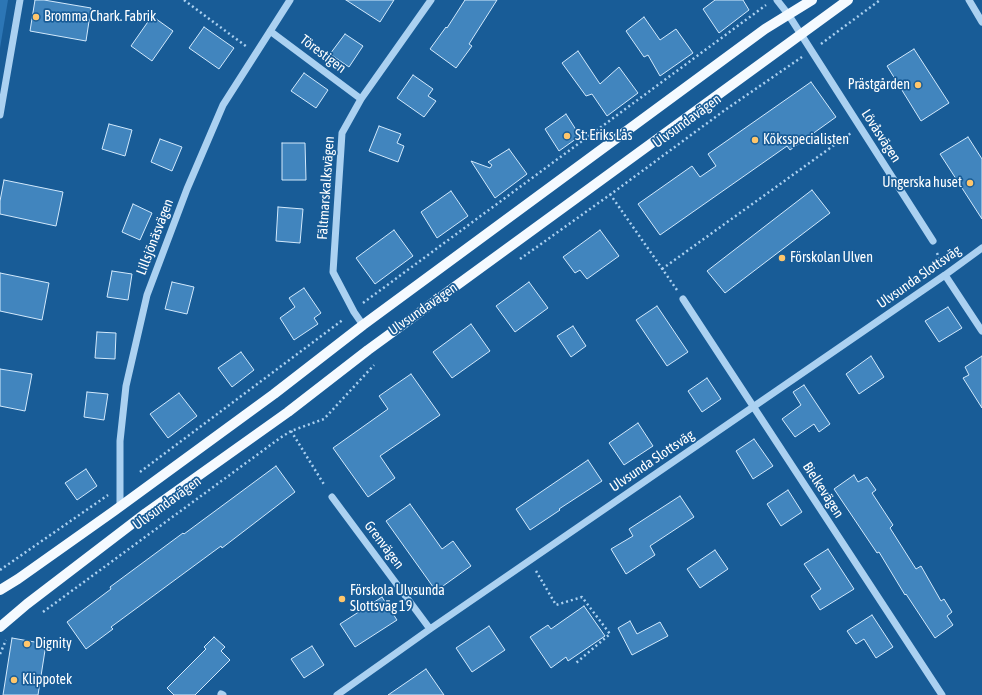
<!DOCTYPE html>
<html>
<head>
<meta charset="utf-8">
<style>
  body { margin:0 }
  canvas { display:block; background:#185c97 }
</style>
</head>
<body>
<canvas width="982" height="695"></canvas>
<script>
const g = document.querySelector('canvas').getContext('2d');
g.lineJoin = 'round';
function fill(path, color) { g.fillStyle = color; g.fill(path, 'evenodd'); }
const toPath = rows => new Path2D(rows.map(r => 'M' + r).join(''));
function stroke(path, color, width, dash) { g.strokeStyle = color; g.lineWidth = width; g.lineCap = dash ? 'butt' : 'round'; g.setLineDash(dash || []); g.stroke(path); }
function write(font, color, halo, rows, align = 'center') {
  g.font = font + ' "Asap Condensed",sans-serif'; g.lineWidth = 3.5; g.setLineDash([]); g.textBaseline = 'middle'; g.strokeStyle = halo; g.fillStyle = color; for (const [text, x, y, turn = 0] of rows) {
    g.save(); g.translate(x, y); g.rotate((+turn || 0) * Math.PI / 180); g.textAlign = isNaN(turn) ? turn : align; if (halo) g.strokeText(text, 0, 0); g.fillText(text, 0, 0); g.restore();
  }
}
const green = toPath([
  [0,0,8,0,0,48]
]);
const building = toPath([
  [35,0,44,0,91,8,86,41,30,31,35,0],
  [346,0,394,0,380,22,346,0],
  [465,0,497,0,469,44,472,46,456,68,430,49,446,27,447,28,465,0],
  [715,0,743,0,749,10,719,33,703,9,715,0],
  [152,16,173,31,152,61,131,46,152,16],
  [644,17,660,40,676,29,693,53,660,76,648,55,644,57,626,31,644,17],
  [204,27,234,48,219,69,189,48,204,27],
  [345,34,363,46,349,67,330,54,345,34],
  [914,49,949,103,921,121,887,66,914,49],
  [578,51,600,84,619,67,638,93,607,116,592,94,586,96,562,63,578,51],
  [304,73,328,90,316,108,291,91,304,73],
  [413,75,433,89,428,96,436,101,424,117,397,98,413,75],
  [811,82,836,117,790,150,787,146,660,235,638,204,692,166,700,177,716,166,708,154,811,82],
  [566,114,580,136,559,151,545,129,566,114],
  [109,124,132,130,125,156,102,149,109,124],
  [379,126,401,134,397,143,404,146,398,162,369,151,379,126],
  [968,137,982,159,982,219,940,154,968,137],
  [160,139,182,147,172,171,151,162,160,139],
  [282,143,305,143,306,180,282,180,282,143],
  [509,149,527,174,495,198,471,161,490,168,492,165,488,162,509,149],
  [4,180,63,192,56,226,0,214,0,201,4,180],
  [812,190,830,213,725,293,707,271,812,190],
  [451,191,468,216,437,238,421,212,451,191],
  [133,204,152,213,140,240,122,232,133,204],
  [278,207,303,209,300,243,276,241,278,207],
  [394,230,413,256,375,284,356,258,394,230],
  [600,230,619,256,587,279,580,270,575,273,563,257,600,230],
  [112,271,132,274,128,300,107,297,112,271],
  [0,273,49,283,42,320,0,311,0,273],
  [172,282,194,287,187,314,165,309,172,282],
  [529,282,548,308,515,332,496,306,529,282],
  [304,288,321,313,314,318,318,324,294,340,280,318,295,307,289,298,304,288],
  [657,306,688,352,667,366,636,320,657,306],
  [948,307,962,328,939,342,925,321,948,307],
  [471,324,490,351,452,378,433,352,471,324],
  [573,326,586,346,571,357,557,336,573,326],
  [97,332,116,333,115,359,95,358,97,332],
  [241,352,254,370,232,387,218,368,241,352],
  [871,356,884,377,859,394,846,374,871,356],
  [982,356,982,408,963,378,969,375,965,367,982,356],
  [0,369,32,374,25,411,0,406,0,369],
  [411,374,440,415,380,456,395,478,368,497,333,448,388,409,379,396,411,374],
  [707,378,721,399,702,412,688,391,707,378],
  [804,385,830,424,819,432,814,424,795,437,782,419,801,405,793,392,804,385],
  [87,392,108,394,104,420,84,417,87,392],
  [179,393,197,416,168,438,150,414,179,393],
  [638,423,653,446,624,465,609,443,638,423],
  [754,439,773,466,753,479,736,451,754,439],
  [588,460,602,481,559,509,560,510,530,530,516,509,588,460],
  [276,466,295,492,222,548,221,546,111,627,113,629,86,649,67,622,111,589,110,587,183,533,184,534,276,466],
  [86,469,97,486,77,500,65,483,86,469],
  [854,475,858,482,867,477,876,490,872,493,893,525,890,528,916,569,921,566,941,601,944,599,952,612,947,616,953,625,935,638,906,594,905,595,879,552,877,553,834,489,854,475],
  [788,490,802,512,781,526,767,504,788,490],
  [680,496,694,517,650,546,655,555,626,574,611,549,633,536,629,529,680,496],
  [410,504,442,549,453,541,471,566,436,591,386,521,410,504],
  [828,549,854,589,820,610,811,596,821,589,804,564,828,549],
  [715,550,728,569,700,588,687,569,715,550],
  [382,597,397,620,355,647,340,624,382,597],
  [584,606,605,636,568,661,566,657,551,668,530,637,548,625,551,629,584,606],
  [872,615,893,647,876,658,864,639,856,644,847,631,872,615],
  [630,621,637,634,660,622,668,636,632,655,618,628,630,621],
  [489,626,505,650,472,672,456,648,489,626],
  [214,637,225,647,221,651,230,660,195,695,174,695,167,688,206,649,204,647,214,637],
  [12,638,46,644,38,695,3,695,12,638],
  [312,646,324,665,304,678,291,659,312,646],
  [426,669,444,695,388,695,426,669]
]);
const path = toPath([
  [184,0,247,47],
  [821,44,880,0],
  [610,194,677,290],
  [937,253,941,263],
  [520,259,611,194,725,110,802,57],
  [662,269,851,133],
  [363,303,766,5],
  [291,431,325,486],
  [140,472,344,319],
  [0,570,108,495],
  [536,571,556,605,582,597,610,634,576,663],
  [43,612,280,438,291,431,324,419,374,365],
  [0,654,6,640]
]);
const minor = toPath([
  [777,0,788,14,933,241],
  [969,0,982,22],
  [270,31,361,99],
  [0,115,20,0],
  [945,275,982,331],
  [683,299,942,695],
  [363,325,354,312,333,272,342,133,361,99,431,0],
  [332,497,430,629],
  [120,507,120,441,126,386,147,295,187,189,223,105,290,0],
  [221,694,223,695],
  [337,695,430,629,945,275,982,248]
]);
const major = toPath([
  [0,590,18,579,114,511,274,394,363,325,765,29,812,0],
  [0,627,27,604,146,513,288,412,368,350,848,0]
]);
const markers = [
  [36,17,4,"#ffc66b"],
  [918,85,4,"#ffc66b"],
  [567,136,4,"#ffc66b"],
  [755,140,4,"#ffc66b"],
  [970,183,4,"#ffc66b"],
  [782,258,4,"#ffc66b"],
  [342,599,4,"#ffc66b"],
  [27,644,4,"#ffc66b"],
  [14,680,4,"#ffc66b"]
];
const poiNames = [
  ["Bromma Chark. Fabrik",44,17],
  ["Prästgården",910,85,"right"],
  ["St: Eriks Lås",575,136],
  ["Köksspecialisten",763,140],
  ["Ungerska huset",962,183,"right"],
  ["Förskolan Ulven",790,258],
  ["Förskola Ulvsunda",350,591],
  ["Slottsväg 19",350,607],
  ["Dignity",35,644],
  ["Klippotek",22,680]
];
const streetNames = [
  ["Törestigen",323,54,37],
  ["Ulvsundavägen",687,121,-36],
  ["Lövåsvägen",881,136,57],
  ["Fältmarskalksvägen",326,188,-86],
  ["Lillsjönäsvägen",155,237,-69],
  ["Ulvsunda Slottsväg",919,277,-35],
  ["Ulvsundavägen",423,309,-35],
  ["Ulvsunda Slottsväg",652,461,-34],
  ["Bielkevägen",823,490,57],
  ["Ulvsundavägen",167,503,-36],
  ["Grenvägen",384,545,53]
];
fill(green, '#2c76b5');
fill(building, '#4185be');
stroke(building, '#d2e9fc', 1);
stroke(path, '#abd1f1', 2.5, [2, 3]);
stroke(minor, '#abd1f1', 7);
stroke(major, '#f5faff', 10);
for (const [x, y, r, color] of markers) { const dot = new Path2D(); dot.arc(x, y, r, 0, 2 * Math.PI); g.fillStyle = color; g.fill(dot); stroke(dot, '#185c97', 1.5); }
write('14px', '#fff', '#185c97', poiNames, 'left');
write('14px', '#fff', '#185c97', streetNames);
</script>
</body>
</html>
